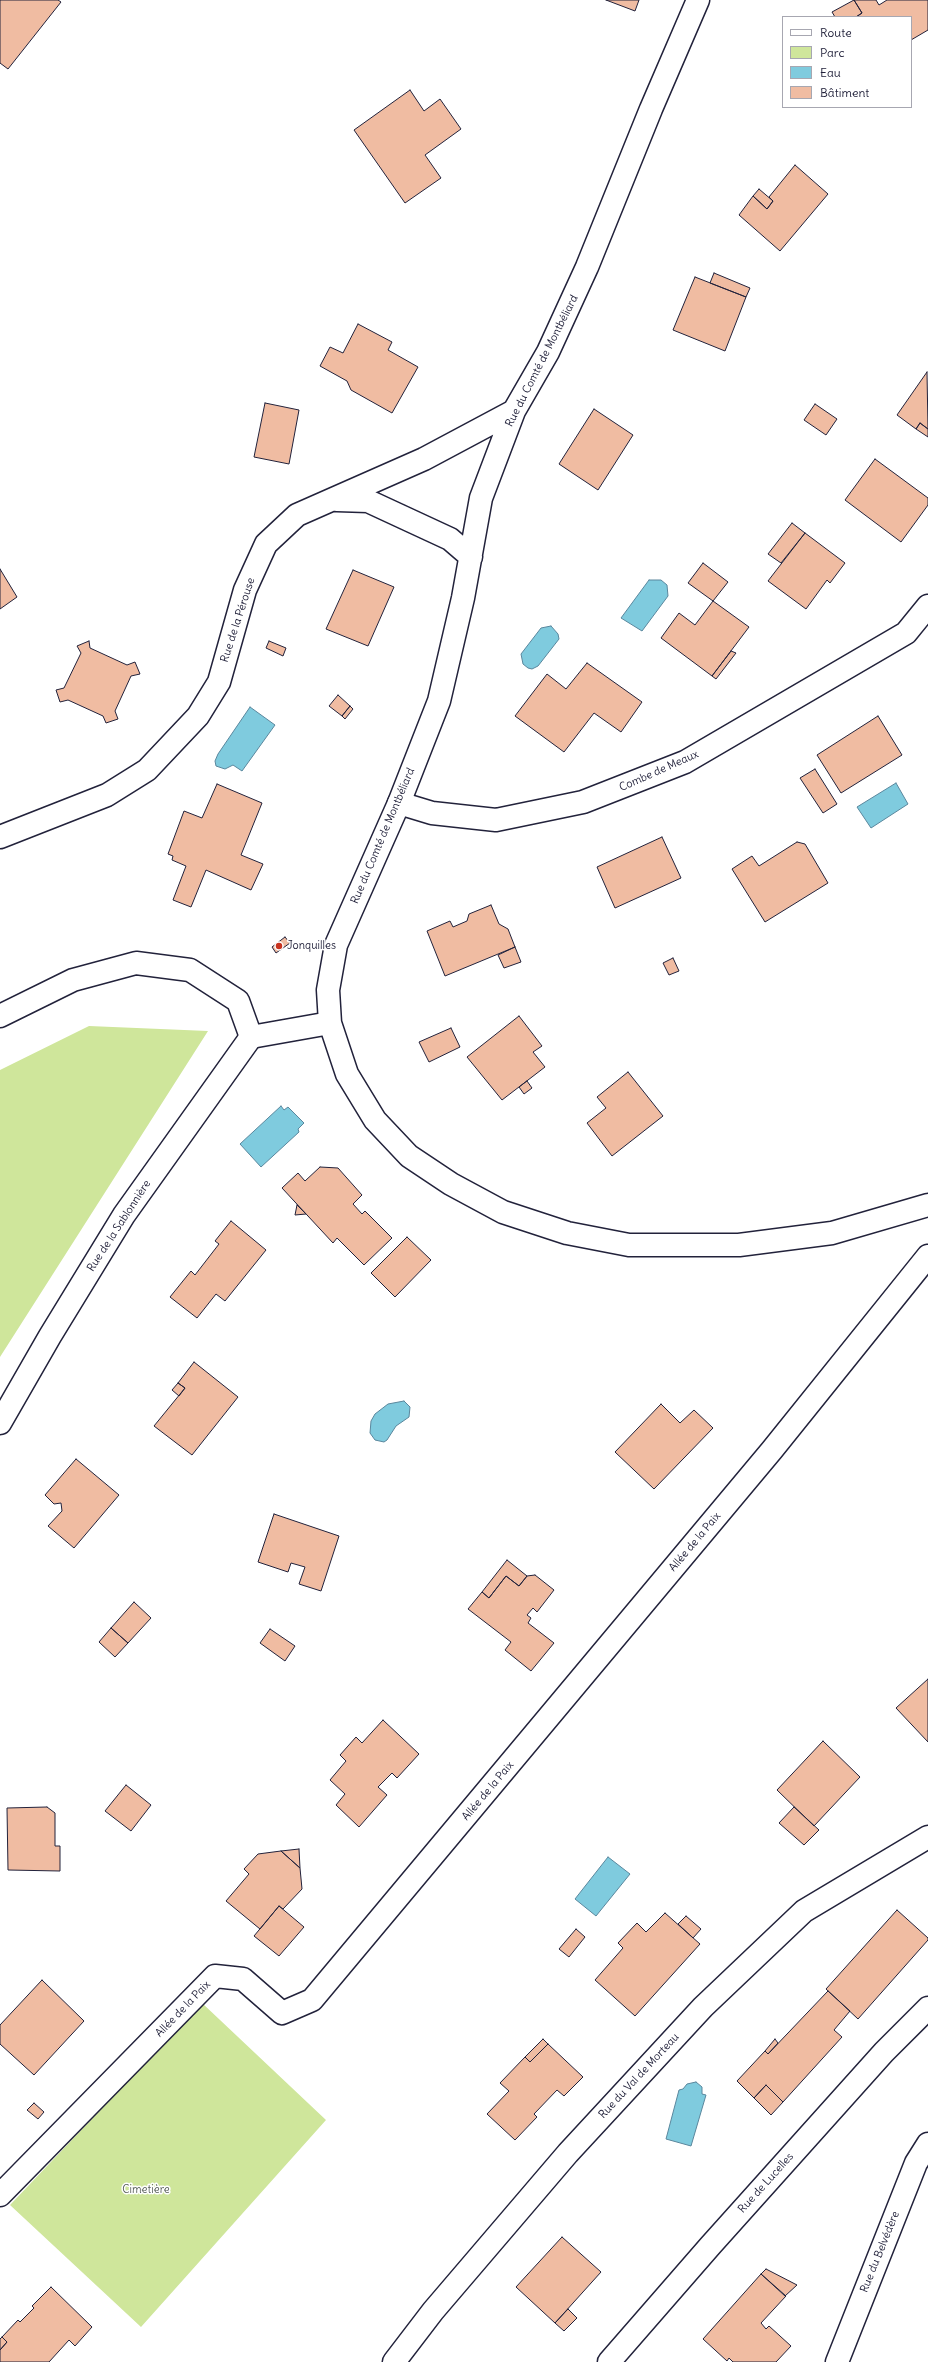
<!DOCTYPE html>
<html>
<head>
<meta charset="utf-8">
<style>
  body { margin:0 }
  #map { position:relative; width:928px; height:2362px; overflow:hidden; background:#fff; font-family:Delius,sans-serif }
  canvas { display:block }
  .legend { position:absolute; left:782px; top:16px; width:130px; height:92px; box-sizing:border-box; background:#fff; border:1px solid #a7a7b1; margin:0; padding:5px 7px; list-style:none; font-size:12px; color:#22223b }
  .legend li { display:flex; align-items:center; gap:8px; height:20px }
  .legend b { width:20px; border:1px solid #a7a7b1 }
</style>
</head>
<body>
<div id="map">
<canvas width="928" height="2362"></canvas>
<ul class="legend">
<li><b style="height:5px;background:#fff"></b>Route</li>
<li><b style="height:11px;background:#cfe69b"></b>Parc</li>
<li><b style="height:11px;background:#7fcbde"></b>Eau</li>
<li><b style="height:11px;background:#f0bca2"></b>Bâtiment</li>
</ul>
</div>
<script>
const g = document.querySelector('canvas').getContext('2d');
g.lineJoin = 'round';
function fill(path, color) { g.fillStyle = color; g.fill(path, 'evenodd'); }
const toPath = rows => new Path2D(rows.map(r => 'M' + r).join(''));
function stroke(path, color, width, dash) { g.strokeStyle = color; g.lineWidth = width; g.lineCap = dash ? 'butt' : 'round'; g.setLineDash(dash || []); g.stroke(path); }
function write(font, color, halo, rows, align = 'center') {
  g.font = font + ' Delius,sans-serif'; g.lineWidth = 3; g.setLineDash([]); g.textBaseline = 'middle'; g.strokeStyle = halo; g.fillStyle = color; for (const [text, x, y, turn = 0] of rows) {
    g.save(); g.translate(x, y); g.rotate((+turn || 0) * Math.PI / 180); g.textAlign = isNaN(turn) ? turn : align; if (halo) g.strokeText(text, 0, 0); g.fillText(text, 0, 0); g.restore();
  }
}
const green = toPath([
  [89,1026,208,1031,0,1357,0,1070],
  [202,2003,326,2120,141,2327,10,2205]
]);
const water = toPath([
  [649,580,661,580,667,585,668,596,642,631,621,618,649,580],
  [551,626,558,634,559,639,538,666,532,669,528,668,523,664,521,654,541,628,551,626],
  [250,707,275,725,242,771,233,765,225,769,216,766,215,761,218,754,250,707],
  [896,783,908,804,871,828,857,807,896,783],
  [281,1106,284,1110,288,1107,304,1123,298,1129,299,1132,261,1167,240,1144,281,1106],
  [404,1401,410,1407,409,1417,396,1426,387,1440,384,1442,375,1440,370,1433,371,1421,375,1414,388,1404,404,1401],
  [608,1857,630,1874,596,1916,575,1899,608,1857],
  [696,2082,702,2087,702,2094,706,2095,691,2146,666,2139,679,2090,683,2089,687,2084,696,2082]
]);
const building = toPath([
  [0,0,58,0,61,2,8,69,0,63,0,0],
  [606,0,639,0,635,11,606,0],
  [854,0,862,13,856,17,835,17,832,12,854,0],
  [854,0,876,0,879,5,887,0,928,0,928,30,911,40,911,17,856,17,862,13,854,0],
  [410,90,424,111,440,99,461,129,425,155,441,178,405,203,354,130,410,90],
  [795,165,828,194,780,251,739,215,753,196,767,209,773,201,769,197,795,165],
  [759,189,773,201,767,209,753,196,759,189],
  [714,273,750,288,746,297,710,283,714,273],
  [695,277,746,297,725,351,673,330,695,277],
  [358,324,392,342,388,350,418,367,392,413,351,390,347,381,320,366,330,347,343,353,358,324],
  [927,372,928,429,920,423,916,429,897,415,927,372],
  [265,403,299,410,289,464,254,457,265,403],
  [815,404,837,419,826,435,804,420,815,404],
  [594,409,633,435,598,490,559,464,594,409],
  [920,423,928,429,928,437,916,429,920,423],
  [875,459,928,498,928,505,901,542,845,500,875,459],
  [792,523,805,533,781,563,768,554,792,523],
  [805,533,845,563,830,583,827,580,806,609,768,581,805,533],
  [703,563,728,582,713,601,688,583,703,563],
  [0,569,17,597,0,609,0,569],
  [353,570,394,587,368,646,326,629,353,570],
  [713,601,749,627,712,676,661,638,679,613,695,625,713,601],
  [89,641,90,648,127,665,135,662,140,674,131,676,115,711,118,719,106,723,103,716,68,700,60,702,56,690,64,688,81,653,77,646,89,641],
  [269,641,286,648,283,656,266,648,269,641],
  [731,651,736,653,716,679,712,676,731,651],
  [587,663,642,702,621,732,594,713,564,752,515,716,547,674,566,689,587,663],
  [338,695,350,706,342,716,329,706,338,695],
  [350,706,353,709,345,719,342,716,350,706],
  [878,716,902,755,841,793,817,755,878,716],
  [815,769,837,804,823,813,800,778,815,769],
  [217,784,262,803,241,855,263,864,251,890,206,870,191,907,173,900,186,866,172,860,173,856,168,854,184,811,202,818,217,784],
  [662,837,681,878,615,908,597,867,662,837],
  [797,842,805,844,828,883,765,922,732,869,752,856,759,866,797,842],
  [491,905,499,924,508,929,515,947,445,976,427,931,450,921,453,927,467,921,469,914,491,905],
  [285,937,290,943,276,953,272,947,285,937],
  [515,947,521,962,504,968,498,955,515,947],
  [673,958,679,971,669,975,663,963,673,958],
  [519,1016,542,1046,533,1052,545,1067,502,1100,467,1057,519,1016],
  [451,1028,460,1047,429,1062,419,1042,451,1028],
  [628,1072,663,1116,612,1156,587,1123,606,1108,597,1097,628,1072],
  [527,1081,532,1088,524,1094,519,1087,527,1081],
  [320,1167,338,1168,362,1195,353,1204,362,1214,365,1211,392,1238,364,1265,337,1238,333,1243,282,1188,298,1173,305,1181,320,1167],
  [297,1205,306,1214,295,1215,297,1205],
  [231,1221,266,1250,225,1301,216,1294,197,1318,170,1297,191,1271,195,1275,219,1244,215,1241,231,1221],
  [407,1237,431,1260,395,1297,371,1273,407,1237],
  [194,1362,238,1397,192,1455,154,1426,185,1388,178,1383,194,1362],
  [178,1383,185,1388,179,1396,172,1390,178,1383],
  [661,1404,680,1423,694,1410,713,1428,654,1489,615,1452,661,1404],
  [76,1459,119,1495,74,1548,48,1526,62,1511,61,1503,54,1504,45,1495,76,1459],
  [274,1514,339,1536,321,1591,299,1584,305,1567,291,1563,288,1572,258,1562,274,1514],
  [507,1560,527,1576,519,1586,506,1576,489,1598,482,1592,507,1560],
  [535,1575,554,1590,537,1612,533,1608,527,1615,531,1618,528,1623,554,1643,531,1671,505,1650,511,1642,468,1609,482,1592,489,1598,506,1576,519,1586,527,1576,535,1575],
  [134,1602,151,1618,128,1643,111,1628,134,1602],
  [111,1628,128,1643,115,1657,99,1642,111,1628],
  [270,1629,295,1646,285,1661,260,1643,270,1629],
  [928,1679,928,1742,896,1708,928,1679],
  [383,1720,419,1754,397,1778,392,1773,378,1787,387,1795,359,1827,336,1805,345,1794,330,1780,346,1761,340,1755,356,1737,362,1743,383,1720],
  [823,1741,860,1777,814,1826,777,1790,823,1741],
  [126,1785,151,1805,131,1831,105,1811,126,1785],
  [47,1807,55,1813,55,1846,60,1846,60,1871,8,1870,7,1808,47,1807],
  [794,1807,819,1830,804,1845,779,1823,794,1807],
  [299,1849,300,1868,281,1851,299,1849],
  [281,1851,300,1868,302,1889,283,1909,279,1906,260,1929,226,1901,249,1874,244,1869,258,1854,281,1851],
  [279,1906,304,1927,279,1956,254,1936,279,1906],
  [897,1910,928,1938,928,1940,858,2019,826,1989,897,1910],
  [665,1913,700,1944,635,2016,595,1980,623,1948,618,1943,637,1923,646,1932,665,1913],
  [686,1916,701,1929,693,1938,678,1924,686,1916],
  [576,1929,585,1937,569,1957,559,1949,576,1929],
  [42,1980,84,2021,34,2075,0,2044,0,2025,42,1980],
  [828,1991,850,2011,834,2030,842,2037,783,2102,766,2085,754,2098,737,2081,765,2051,768,2054,828,1991],
  [543,2039,548,2044,530,2062,525,2057,543,2039],
  [775,2039,778,2043,768,2054,765,2051,775,2039],
  [548,2044,583,2077,564,2096,557,2090,534,2114,537,2117,515,2140,487,2114,509,2091,500,2083,525,2057,530,2062,548,2044],
  [766,2085,783,2102,771,2115,754,2098,766,2085],
  [34,2103,44,2112,38,2119,27,2110,34,2103],
  [562,2237,601,2272,555,2323,516,2287,562,2237],
  [766,2269,797,2285,785,2296,761,2274,766,2269],
  [761,2274,786,2296,761,2323,766,2329,769,2326,791,2346,776,2362,733,2362,729,2358,727,2361,703,2339,761,2274],
  [51,2287,92,2327,75,2346,69,2340,49,2362,0,2362,0,2350,7,2342,2,2337,18,2320,20,2322,34,2308,32,2306,51,2287],
  [568,2309,577,2318,564,2331,555,2323,568,2309],
  [2,2337,7,2342,0,2350,0,2339,2,2337]
]);
const minor = toPath([
  [399,803,432,813,496,820,583,802,685,762,906,633,928,606],
  [0,1423,50,1336,124,1215,251,1037],
  [0,2195,215,1976,243,1979,282,2013,312,2000,772,1450,928,1256],
  [394,2362,433,2311,568,2153,703,2007,804,1911,928,1837],
  [609,2362,710,2246,884,2052,928,2008]
]);
const tertiary = toPath([
  [698,0,651,109,587,267,548,352,514,411,481,498,463,598,439,701,399,803,336,945,328,990,330,1023,347,1074,375,1120,409,1156,451,1184,503,1212,567,1233,629,1245,739,1245,832,1233,928,1205],
  [337,500,368,501,450,539,471,557],
  [0,837,107,795,147,770,198,716,219,682,245,590,266,544,297,515,424,459,514,411],
  [0,1016,73,980,136,963,190,970,238,1001,251,1037,330,1023],
  [837,2362,916,2163,928,2144]
]);
const markers = [
  [279,946,4,"#c8321e"]
];
const streetNames = [
  ["Rue du Comté de Montbéliard",542,361,-63],
  ["Rue de la Pérouse",238,620,-72],
  ["Combe de Meaux",659,771,-24],
  ["Rue du Comté de Montbéliard",383,836,-67],
  ["Rue de la Sablonnière",119,1226,-57],
  ["Allée de la Paix",695,1542,-50],
  ["Allée de la Paix",488,1791,-50],
  ["Allée de la Paix",183,2009,-46],
  ["Rue du Val de Morteau",639,2076,-47],
  ["Rue de Lucelles",766,2183,-48],
  ["Rue du Belvédère",880,2252,-68]
];
const poiNames = [
  ["Jonquilles",287,946]
];
const parkNames = [
  ["Cimetière",146,2190]
];
fill(green, '#cfe69b');
fill(water, '#7fcbde');
stroke(water, '#5a879d', 1);
fill(building, '#f0bca2');
stroke(building, '#22223b', 1);
stroke(minor, '#22223b', 25);
stroke(tertiary, '#22223b', 25);
stroke(minor, '#fff', 22);
stroke(tertiary, '#fff', 22);
for (const [x, y, r, color] of markers) { const dot = new Path2D(); dot.arc(x, y, r, 0, 2 * Math.PI); g.fillStyle = color; g.fill(dot); stroke(dot, '#fff', 1.5); }
write('11px', '#22223b', '#fff', streetNames);
write('11px', '#22223b', '#fff', poiNames, 'left');
write('11px', '#565d58', '#fff', parkNames);
</script>
</body>
</html>
